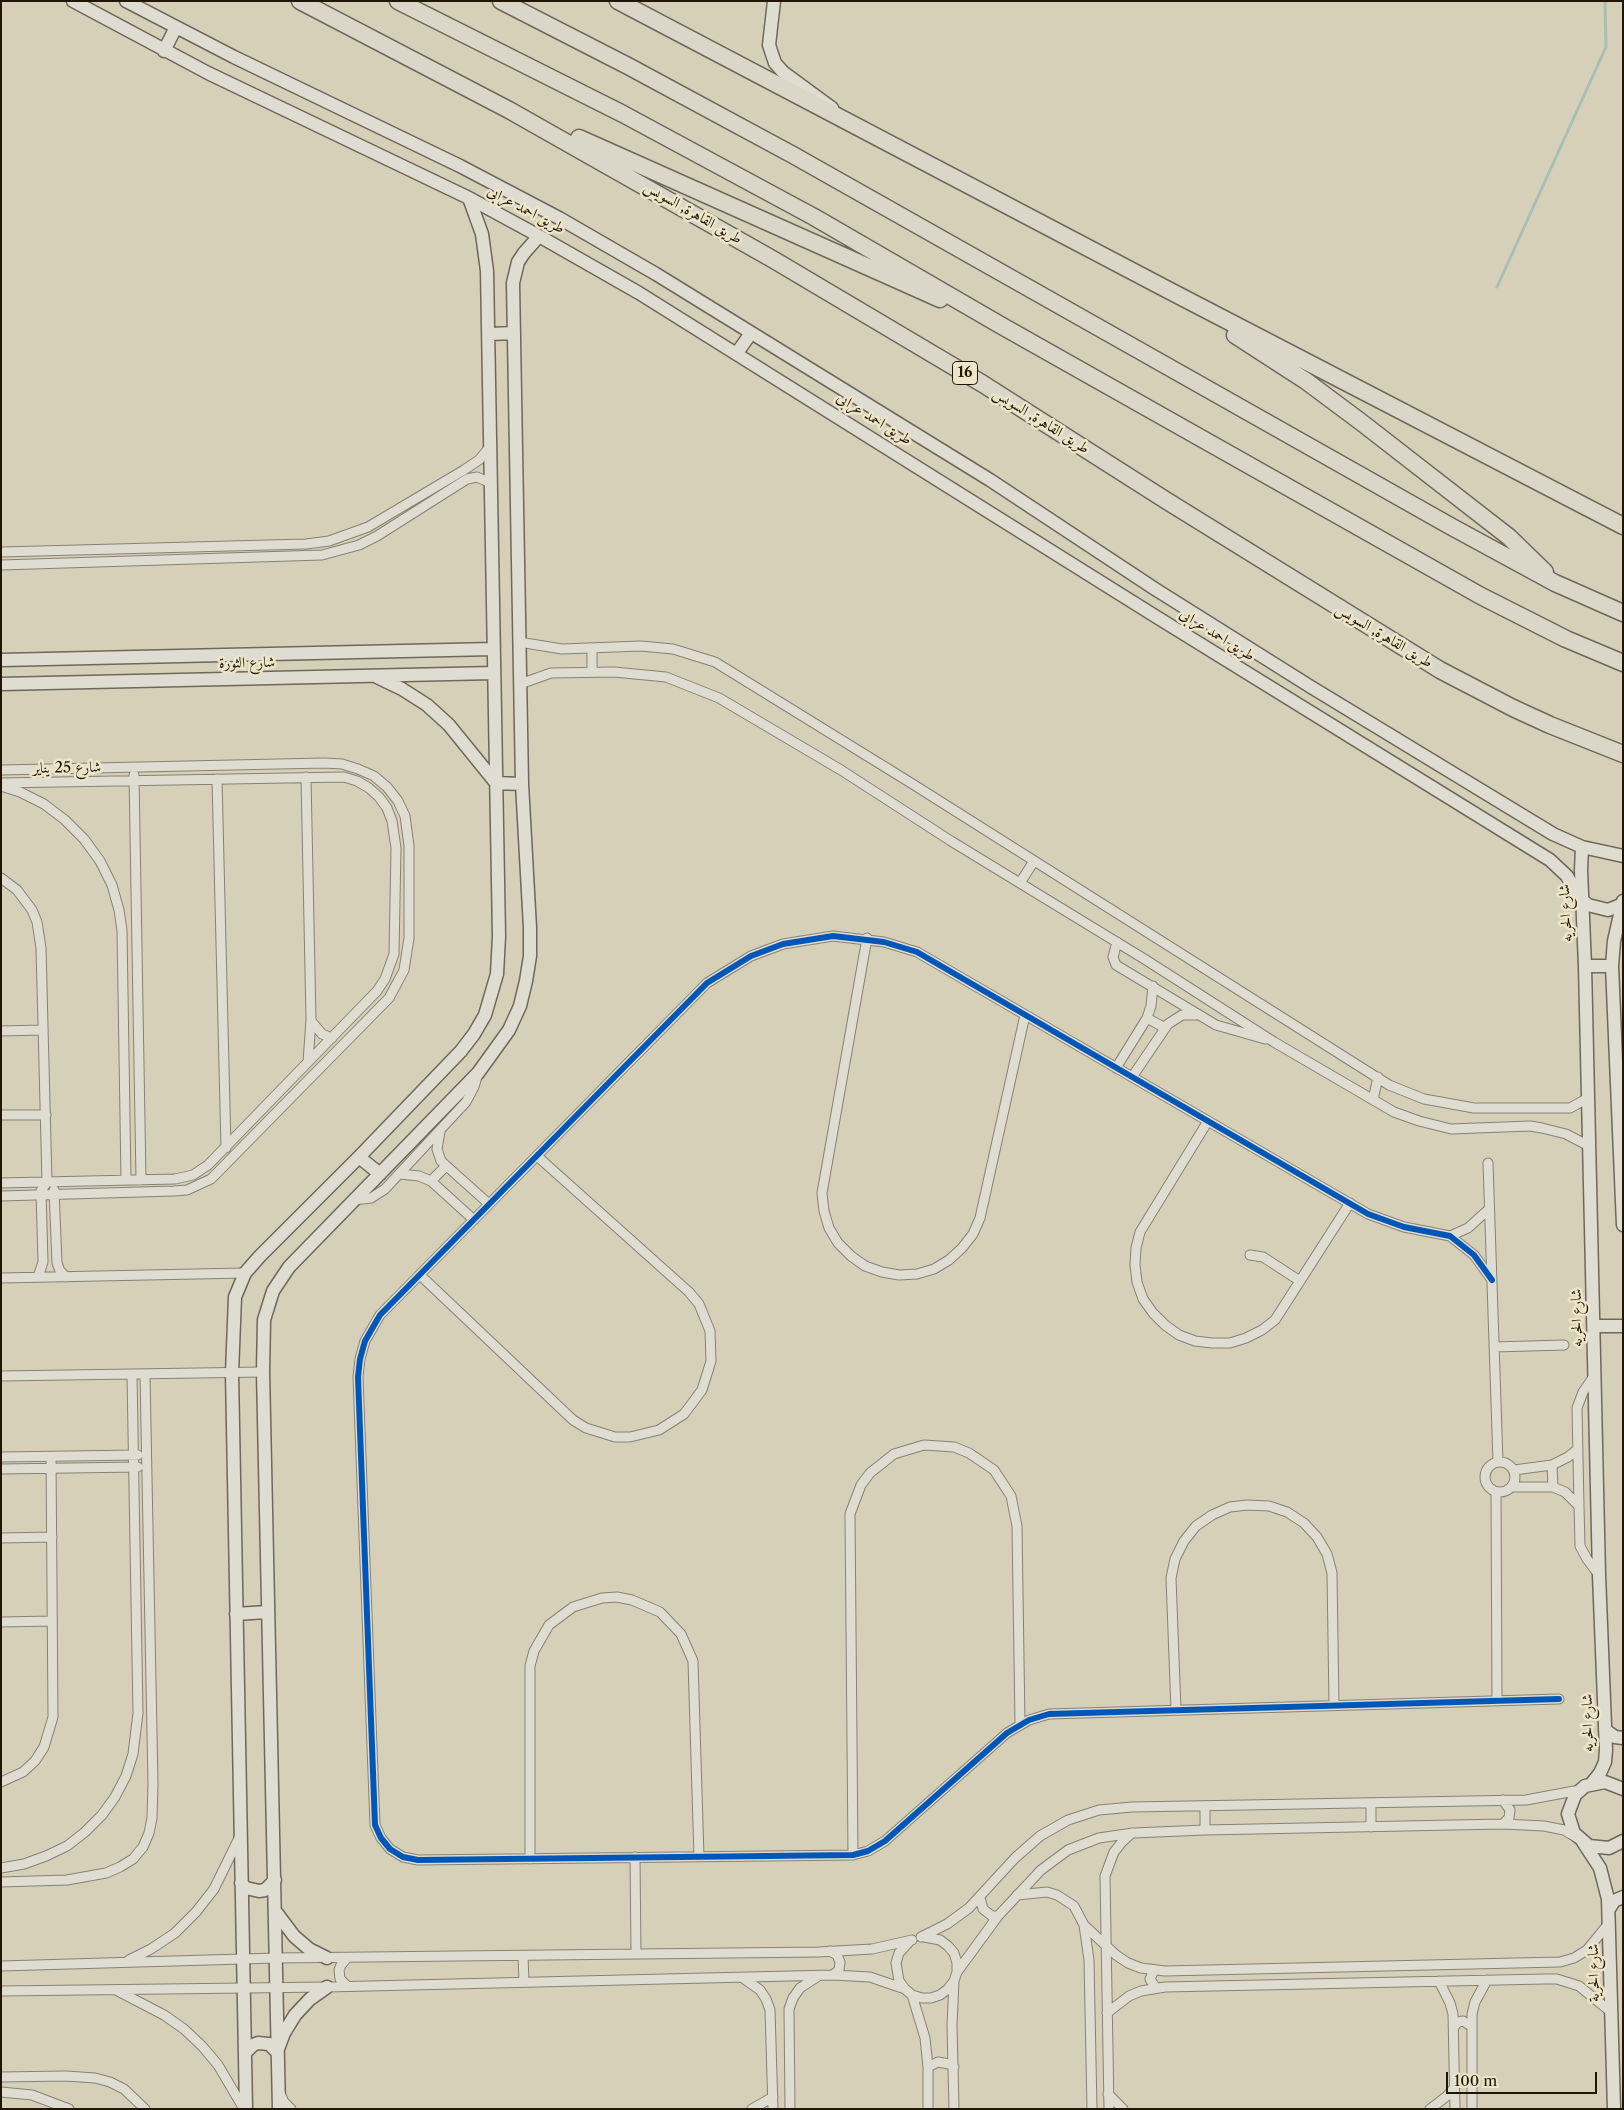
<!DOCTYPE html>
<html>
<head>
<meta charset="utf-8">
<style>
  body { margin:0 }
  #map { position:relative; width:1624px; height:2110px; overflow:hidden; background:#d6d0b9; font-family:"Libre Caslon Text",serif }
  canvas { display:block }
  .frame { position:absolute; inset:0; border:2px solid #211504; pointer-events:none }
  .scale { position:absolute; left:1446px; top:2072px; width:151px; height:22px; box-sizing:border-box; border:2px solid #211504; border-top:0; padding-left:6px; font-size:15px; line-height:18px; white-space:nowrap; color:#211504; -webkit-text-stroke:4px #ede5c9; paint-order:stroke }
</style>
</head>
<body>
<div id="map">
<canvas width="1624" height="2110"></canvas>
<div class="frame"></div>
<div class="scale">100 m</div>
</div>
<script>
const g = document.querySelector('canvas').getContext('2d');
g.lineJoin = 'round';
const toPath = rows => new Path2D(rows.map(r => 'M' + r).join(''));
function stroke(path, color, width, dash) { g.strokeStyle = color; g.lineWidth = width; g.lineCap = dash ? 'butt' : 'round'; g.setLineDash(dash || []); g.stroke(path); }
function write(font, color, halo, rows, align = 'center') {
  g.font = font + ' "Libre Caslon Text",Amiri,serif'; g.lineWidth = 5; g.setLineDash([]); g.textBaseline = 'middle'; g.strokeStyle = halo; g.fillStyle = color; for (const [text, x, y, turn = 0] of rows) {
    g.save(); g.translate(x, y); g.rotate((+turn || 0) * Math.PI / 180); g.textAlign = isNaN(turn) ? turn : align; if (halo) g.strokeText(text, 0, 0); g.fillText(text, 0, 0); g.restore();
  }
}
const stream = toPath([
  [1497,287,1606,47,1605,1]
]);
const street = toPath([
  [1,552,306,544,329,541,368,527,464,470,479,460,489,448],
  [1,565,322,555,359,545,377,536,467,479,477,477,491,483],
  [519,642,562,649,641,646,673,649,715,662,911,783,1389,1085,1424,1099,1474,1108,1570,1108,1588,1098],
  [592,648,592,672],
  [520,684,551,673,614,672,666,677,719,698,841,770,951,841,1146,960,1274,1042,1394,1112,1419,1121,1451,1129,1530,1126,1542,1128,1566,1134,1589,1146],
  [1,770,325,763,342,764,358,769,374,776,387,787,398,801,405,816,409,846,409,938,404,970,389,998,211,1179,187,1190,174,1191,1,1196],
  [134,775,141,1180],
  [306,777,311,1020,308,1062],
  [217,779,226,1148],
  [1,783,344,777,357,781,369,788,379,797,387,808,392,821,396,848,394,954,385,979,377,991,208,1165,193,1175,175,1179,1,1183],
  [1,786,20,792,44,804,65,820,84,839,100,861,112,885,119,910,122,930,126,1180],
  [1,878,17,890,32,910,37,922,41,948,47,1182,41,1191,43,1262,38,1277],
  [1020,883,1034,861],
  [867,938,822,1193,824,1211,829,1228,838,1243,851,1256,865,1266,882,1272,899,1275,917,1274,934,1269,949,1260,962,1248,973,1234,980,1218,1025,1015],
  [1117,942,1113,957,1116,965,1216,1025,1265,1039],
  [1147,1018,1165,1028],
  [311,1021,322,1034,332,1038],
  [1,1031,43,1030],
  [1116,1068,1147,1018,1151,1006,1153,986],
  [1132,1077,1168,1024,1182,1015,1196,1015],
  [1373,1100,1378,1077],
  [1,1115,46,1115],
  [1208,1121,1140,1232,1136,1248,1135,1265,1137,1282,1143,1299,1153,1313,1165,1325,1179,1335,1195,1341,1212,1343,1230,1343,1246,1338,1262,1330,1275,1320,1350,1203],
  [440,1132,437,1149,441,1161,489,1204],
  [1488,1163,1498,1462],
  [400,1174,419,1176,431,1181,474,1220],
  [431,1181,445,1167],
  [54,1190,57,1263,60,1271,66,1277],
  [354,1200,371,1198,385,1189,466,1102,474,1087,478,1073],
  [1450,1236,1468,1228,1489,1209],
  [1250,1255,1263,1257,1300,1281],
  [420,1275,573,1420,586,1428,615,1437,630,1437,659,1430,684,1414,702,1390,711,1361,710,1331,699,1304,689,1292,537,1156],
  [1,1278,245,1273],
  [1492,1280,1474,1255,1450,1236,1404,1227,1368,1214,917,952,884,942,833,936,783,944,751,956,707,983,380,1315,365,1341,360,1359,358,1377,375,1825,381,1838,390,1849,403,1857,418,1860,853,1855,868,1851,885,1841,1007,1733,1029,1720,1049,1714,1559,1699],
  [1494,1347,1564,1345],
  [1,1376,263,1372],
  [1594,1376,1583,1392,1577,1408,1579,1506,1580,1546,1587,1559,1599,1575],
  [1,1457,138,1455],
  '1485 1477a15 15 0 1 1 30 0a15 15 0 1 1-30 0Z',
  [1552,1465,1553,1487],
  [1,1469,138,1467],
  [1514,1470,1552,1465,1568,1457,1578,1449],
  [1513,1487,1553,1487,1565,1492,1579,1506],
  [1496,1492,1497,1701],
  [1,1538,52,1537],
  [1,1622,52,1621],
  [1176,1710,1171,1578,1175,1559,1184,1541,1196,1526,1212,1515,1230,1507,1247,1505,1269,1506,1287,1512,1304,1523,1317,1537,1327,1554,1332,1573,1334,1705],
  [1,1782,23,1772,35,1761,44,1747,53,1717,51,1457],
  [1503,1800,1510,1810,1509,1818,1503,1824],
  [1205,1806,1205,1830],
  [1371,1827,1371,1803],
  [853,1855,850,1514,861,1485,870,1473,894,1454,924,1445,954,1447,969,1453,994,1470,1011,1496,1017,1526,1020,1724],
  [635,1857,636,1954],
  [530,1859,530,1666,534,1651,549,1625,573,1607,602,1598,617,1597,632,1600,660,1612,681,1634,693,1661,699,1857],
  [1,1868,24,1864,46,1856,67,1846,85,1832,102,1815,115,1797,126,1776,133,1754,138,1713,132,1375],
  [1,1882,67,1880,106,1873,120,1867,133,1859,143,1847,149,1833,152,1818,153,1784,145,1375],
  [1017,1895,1047,1892,1057,1895,1074,1906,1084,1925,1089,1960,1092,2109],
  [980,1898,983,1909,992,1916,998,1916],
  [1084,1925,1116,1955,1128,1963,1141,1968,1165,1971,1560,1962,1574,1958,1587,1950,1609,1923],
  [921,1937,947,1924,969,1908,1015,1858,1040,1836,1068,1820,1099,1810,1132,1807,1526,1800,1580,1790],
  [924,1937,940,1940,948,1946,954,1953,957,1963,957,1972,954,1981,952,2025,954,2109],
  [909,1942,899,1953,896,1963,899,1981,905,1989,912,1995,922,1998,931,1998,940,1995,948,1989,954,1981],
  [830,1951,837,1955,840,1962,839,1970,833,1975],
  [523,1956,524,1982],
  [129,1960,151,1949,175,1933,196,1912,214,1889,239,1838],
  [1,1966,277,1958,819,1952,872,1949,912,1940],
  [1154,1970,1150,1979,1155,1987],
  [957,1972,998,1916,1041,1870,1068,1850,1099,1838,1133,1833,1205,1830,1503,1824,1544,1826,1564,1830,1576,1837],
  [743,1978,760,1990,766,1999,770,2010,773,2109],
  [1439,1981,1450,2003,1453,2014,1455,2109],
  [347,1986,340,1979,339,1970,341,1965,347,1958],
  [116,1990,164,2015,184,2029,202,2046,218,2065,244,2109],
  [1,1991,327,1987,833,1975,870,1977,905,1989],
  [912,1995,925,2038,928,2067,928,2109],
  [1107,2013,1129,1996,1141,1991,1165,1987,1545,1979,1557,1979,1579,1986,1611,2012],
  [1454,2027,1458,2022,1463,2021,1471,2026],
  [928,2067,938,2062,949,2064,954,2067],
  [1,2077,66,2076,95,2078,110,2082,124,2089,145,2109],
  [1,2092,32,2095,69,2109],
  [280,2093,284,2102,291,2109],
  [1108,2094,1123,2109],
  [752,2109,773,2097],
  [790,2109,789,2009,793,1998,800,1988,817,1977],
  [1109,2109,1105,1876,1114,1852,1122,1842,1132,1833],
  [1430,2109,1447,2096,1455,2087],
  [1472,2109,1472,2014,1475,2002,1487,1980]
]);
const secondary = toPath([
  [73,1,208,73,469,198,539,236,639,293,1155,616,1550,860,1567,876,1578,896,1588,905,1608,910,1623,904],
  [126,1,234,57,460,166,559,218,656,274,990,480,1155,589,1311,687,1553,834,1582,847,1623,856],
  [774,1,769,45,775,63,783,72,832,108],
  [164,51,176,27],
  [490,334,514,333],
  [737,353,751,333],
  [1,660,493,649],
  [377,677,402,689,427,705,449,725,496,783,522,784],
  [1,684,494,673],
  [1582,847,1581,870,1585,966,1599,1575,1606,1750,1605,1762,1600,1773,1592,1783],
  [1623,901,1614,941,1612,966,1623,1225],
  [1585,966,1612,966],
  [359,1157,380,1174],
  [1594,1326,1623,1326],
  [236,1614,267,1612],
  [1605,1730,1615,1737,1623,1738],
  [1623,1789,1605,1782,1585,1786,1575,1795,1568,1814,1574,1833,1589,1846,1609,1848,1623,1841],
  [1583,1842,1600,1868,1608,1899,1614,2109],
  [241,1883,246,1888,259,1891,265,1890,275,1880],
  [1609,1909,1614,1901,1623,1897],
  [276,1912,294,1936,309,1949,327,1958],
  [245,2053,253,2045,258,2043,269,2044,277,2052,284,2033,295,2015,310,1999,327,1987],
  [246,2109,232,1373,235,1297,245,1273,260,1256,359,1157,461,1051,474,1034,485,1015,497,974,499,936,487,271,482,234,469,198],
  [279,2109,263,1372,264,1320,273,1291,289,1267,478,1073,509,1030,520,1006,526,981,530,956,530,928,522,784,513,283,518,262,524,253,539,236]
]);
const highway = toPath([
  [300,1,509,110,774,260,983,384,1167,501,1440,670,1513,708,1550,725,1623,754],
  [398,1,623,114,814,217,1002,326,1481,596,1566,639,1623,663],
  [501,1,628,66,793,155,1452,527,1555,583,1623,613],
  [618,1,1170,291,1623,526],
  [579,138,940,299],
  [1235,335,1306,381,1361,422,1509,537,1545,572]
]);
const cycleway = toPath([
  [1492,1280,1474,1255,1450,1236,1404,1227,1368,1214,917,952,884,942,833,936,783,944,751,956,707,983,380,1315,365,1341,360,1359,358,1377,375,1825,381,1838,390,1849,403,1857,418,1860,853,1855,868,1851,885,1841,1007,1733,1029,1720,1049,1714,1559,1699]
]);
const shields = [
  [965,373,25]
];
const shieldNames = [
  ["16",965,373]
];
const streetNames = [
  ["طريق احمد عرابى",526,210,28],
  ["طريق القاهرة, السويس",693,213,30],
  ["طريق احمد عرابى",874,419,32],
  ["طريق القاهرة, السويس",1041,421,32],
  ["طريق احمد عرابى",1217,635,32],
  ["طريق القاهرة, السويس",1384,636,31],
  ["شارع الثورة",247,663,-1],
  ["شارع 25 يناير",67,768,-1],
  ["شارع الحريه",1566,913,-93],
  ["شارع الحريه",1577,1318,-91],
  ["شارع الحريه",1588,1723,-91],
  ["شارع الحرية",1594,1973,-91]
];
stroke(stream, '#a9bfb3', 3);
stroke(street, '#878273', 11);
stroke(secondary, '#6e685a', 15);
stroke(highway, '#6e685a', 19);
stroke(street, '#dfdcd1', 9);
stroke(secondary, '#dfdcd1', 12);
stroke(highway, '#dad6c8', 16);
stroke(cycleway, '#0057b8', 6);
for (const [x, y, w] of shields) { const box = new Path2D(); box.roundRect(x - w / 2, y - 11.5, w, 23, 4); g.fillStyle = '#ede5c9'; g.fill(box); stroke(box, '#211504', 1); }
write('bold 14px', '#211504', null, shieldNames);
write('15px', '#211504', '#ede5c9', streetNames);
</script>
</body>
</html>
